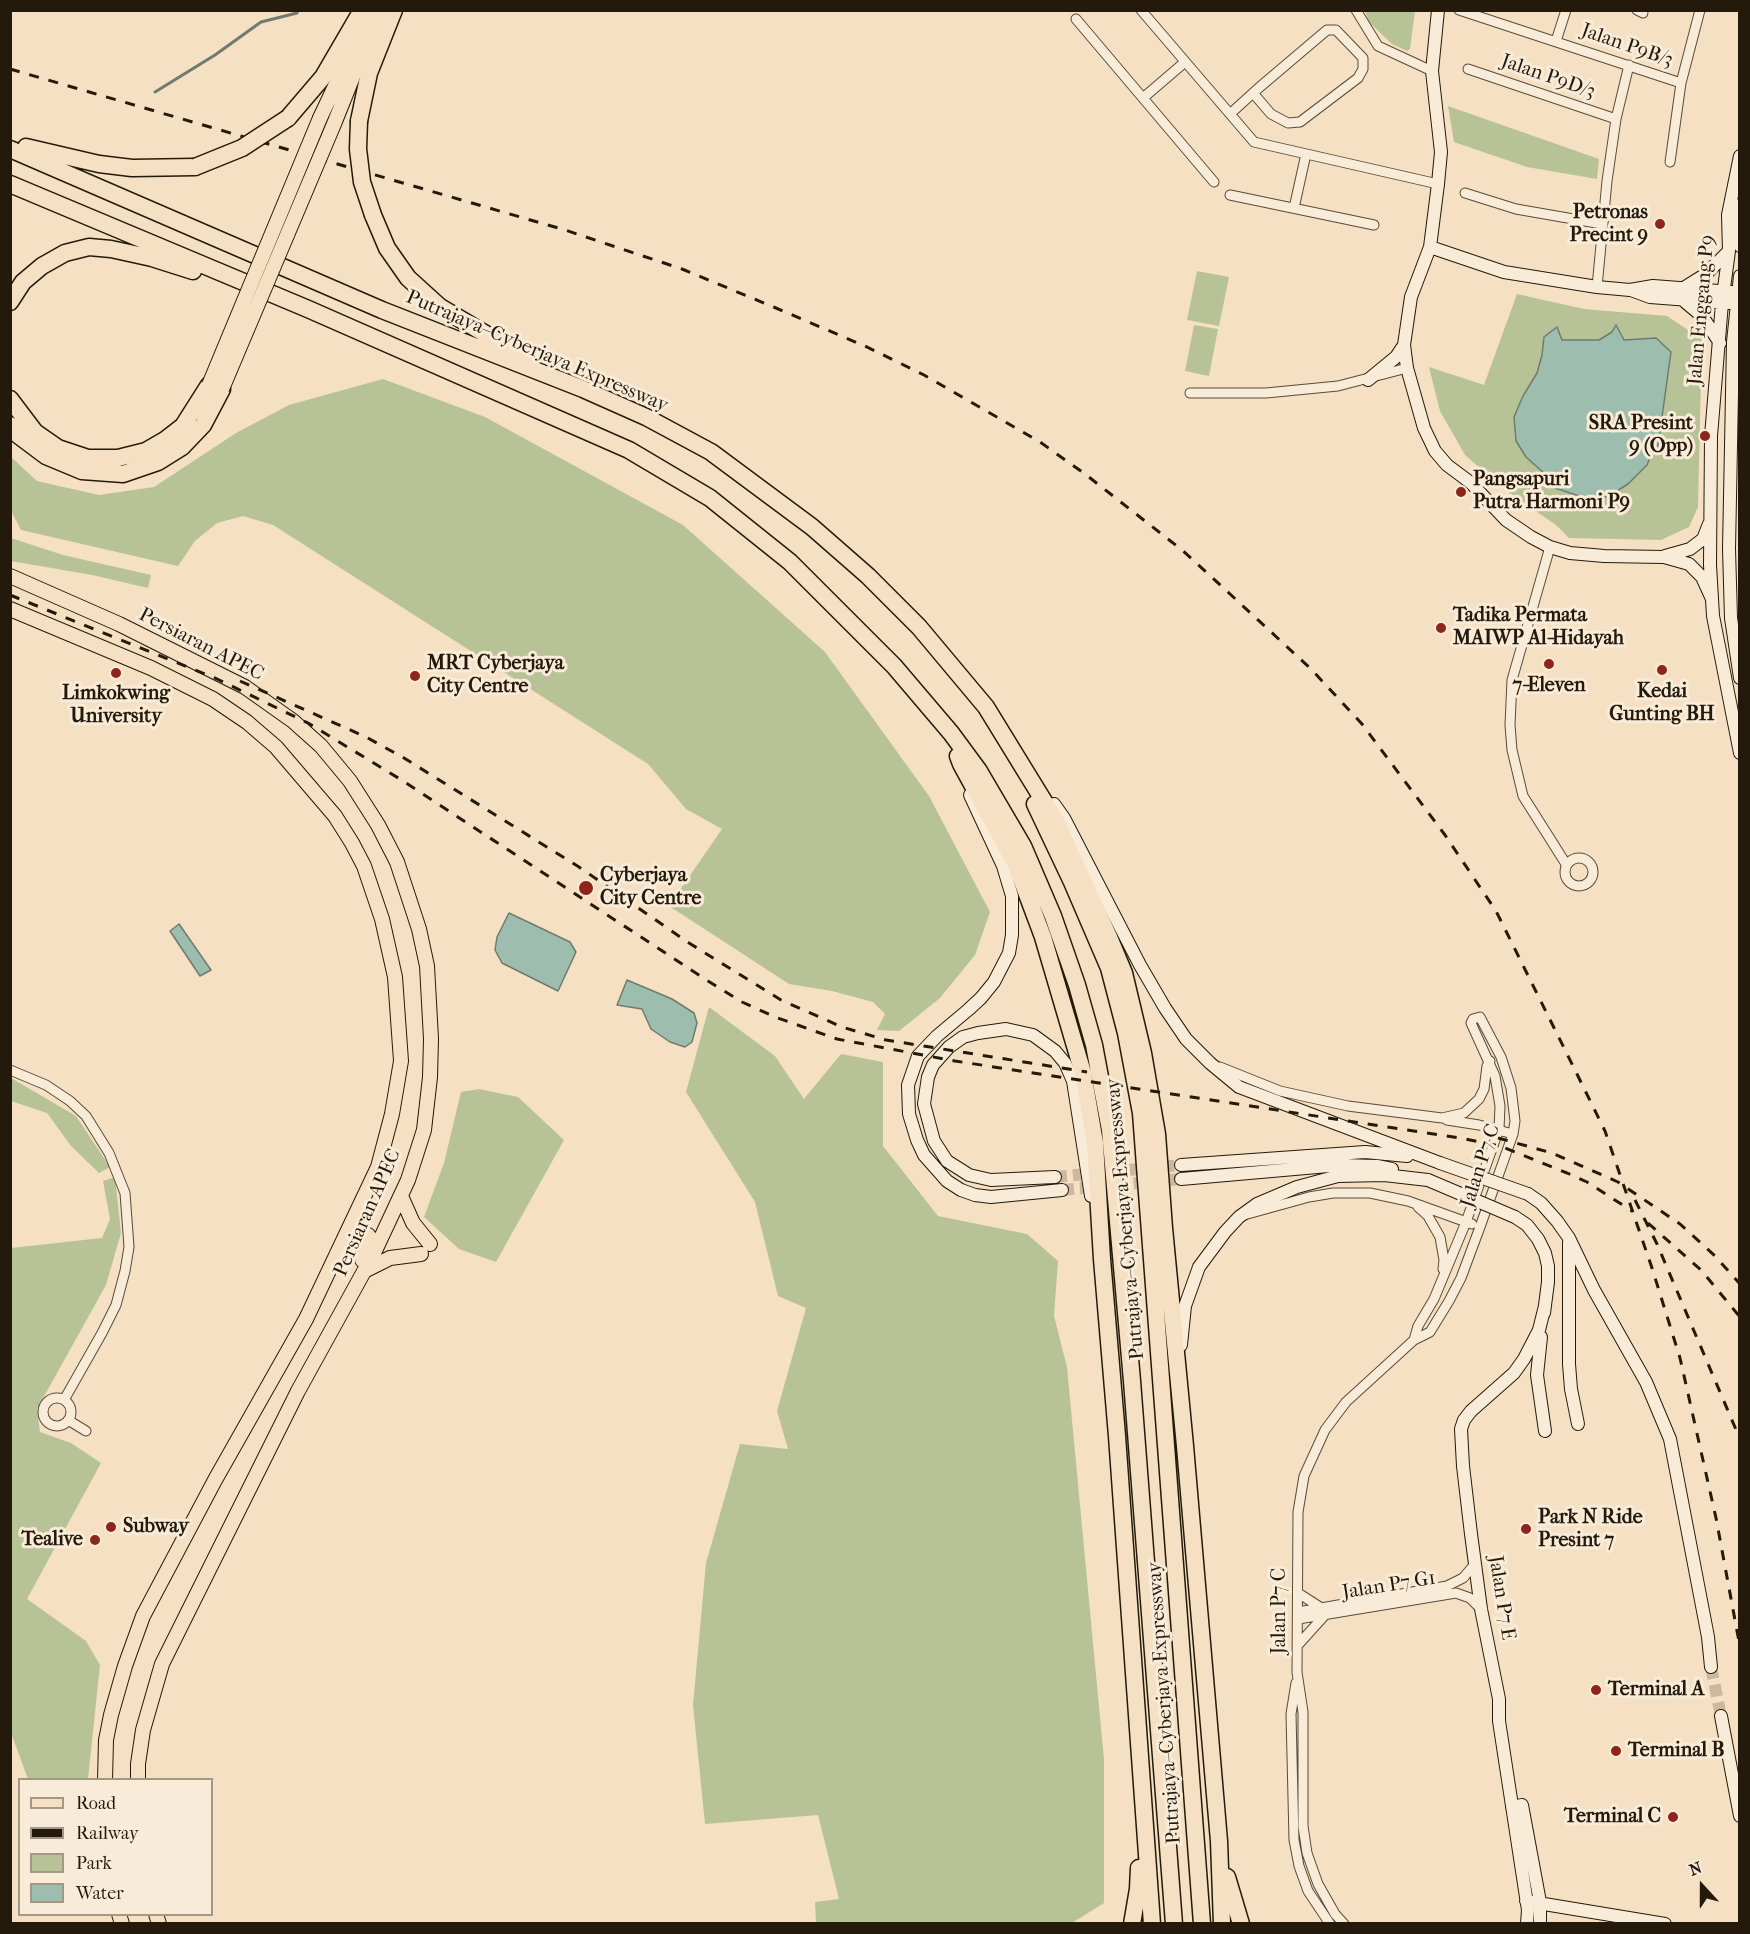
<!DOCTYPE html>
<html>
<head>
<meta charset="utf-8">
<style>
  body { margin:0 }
  #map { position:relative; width:1750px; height:1934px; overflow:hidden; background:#f5e0c3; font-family:"IM FELL French Canon",serif }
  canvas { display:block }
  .frame { position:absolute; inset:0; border:12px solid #241a0b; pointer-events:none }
  .legend { position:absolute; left:18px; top:1778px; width:195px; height:138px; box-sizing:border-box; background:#f8ebd8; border:2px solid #a39786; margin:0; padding:8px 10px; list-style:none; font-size:18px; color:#241a0b }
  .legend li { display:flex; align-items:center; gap:12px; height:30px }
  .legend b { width:30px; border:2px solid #a39786 }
  .north { position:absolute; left:1672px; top:1856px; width:60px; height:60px; -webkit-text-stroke:4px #f8ebd8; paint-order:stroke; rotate:339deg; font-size:16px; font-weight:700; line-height:24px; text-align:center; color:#241a0b }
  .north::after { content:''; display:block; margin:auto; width:21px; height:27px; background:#241a0b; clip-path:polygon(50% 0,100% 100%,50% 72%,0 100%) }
</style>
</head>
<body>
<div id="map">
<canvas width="1750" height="1934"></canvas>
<div class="frame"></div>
<ul class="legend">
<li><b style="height:8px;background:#f5e0c3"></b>Road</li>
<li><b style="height:8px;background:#241a0b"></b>Railway</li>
<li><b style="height:16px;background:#b7c397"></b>Park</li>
<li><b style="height:16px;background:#9dbeae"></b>Water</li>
</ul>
<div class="north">N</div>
</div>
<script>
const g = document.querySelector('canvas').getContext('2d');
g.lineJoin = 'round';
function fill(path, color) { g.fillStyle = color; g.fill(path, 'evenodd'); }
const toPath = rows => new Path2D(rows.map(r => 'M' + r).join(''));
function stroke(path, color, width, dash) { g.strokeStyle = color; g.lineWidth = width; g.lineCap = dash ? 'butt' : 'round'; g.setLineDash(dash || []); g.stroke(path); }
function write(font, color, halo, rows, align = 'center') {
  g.font = font + ' "IM FELL French Canon",serif'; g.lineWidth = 6; g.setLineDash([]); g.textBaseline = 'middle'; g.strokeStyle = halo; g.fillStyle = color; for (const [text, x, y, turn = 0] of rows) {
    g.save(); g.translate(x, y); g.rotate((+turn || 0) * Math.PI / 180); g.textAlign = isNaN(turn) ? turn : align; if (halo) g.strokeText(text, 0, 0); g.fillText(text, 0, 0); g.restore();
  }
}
const green = toPath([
  [1365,11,1415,11,1410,49,1407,51,1392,44,1369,22],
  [1448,106,1599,159,1597,179,1527,167,1454,142],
  [1197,271,1229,277,1219,326,1187,320],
  [1517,294,1584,309,1667,316,1688,330,1702,336,1698,507,1689,527,1661,540,1569,538,1556,525,1505,490,1465,455,1440,411,1429,367,1484,385],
  [1194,325,1218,329,1209,376,1185,371],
  [383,379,485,417,683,525,825,652,929,796,990,912,975,955,940,998,899,1031,877,1030,885,1014,873,1002,832,991,789,984,669,906,722,829,686,809,648,764,273,525,243,516,217,523,195,541,178,566,21,530,11,511,11,457,37,481,99,495,154,487,236,433,289,405],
  [11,538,63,555,151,575,148,588,92,575,11,561],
  [709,1007,775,1056,804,1099,841,1054,883,1062,883,1146,938,1216,1027,1234,1058,1261,1054,1316,1067,1367,1104,1760,1104,1903,1072,1923,816,1923,815,1902,839,1899,818,1815,705,1824,693,1705,706,1563,740,1444,788,1449,777,1411,806,1308,778,1296,755,1202,686,1092],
  [11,1078,76,1116,110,1167,99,1173,71,1146,47,1113,11,1101],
  [479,1089,518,1097,564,1140,496,1262,459,1249,424,1217,444,1163,461,1092],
  [115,1177,121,1233,106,1285,37,1409,40,1432,71,1443,101,1463,27,1599,86,1641,100,1665,88,1779,28,1779,11,1733,11,1248,102,1238,110,1219,103,1181]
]);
const water = toPath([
  [1616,325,1624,340,1656,338,1671,352,1658,446,1651,455,1647,465,1628,484,1609,496,1591,500,1555,488,1546,475,1526,457,1516,441,1514,417,1523,396,1537,373,1542,355,1544,337,1557,327,1562,340,1599,340,1612,332,1616,325],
  [509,913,570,942,576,952,558,991,502,963,495,950,497,937,509,913],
  [179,924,211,970,200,976,170,931,179,924],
  [627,980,672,999,694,1013,697,1023,692,1042,685,1047,670,1042,651,1029,642,1009,617,1005,627,980]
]);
const stream = toPath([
  [155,92,215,55,261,22,297,13,298,10]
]);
const secondaryTunnel = toPath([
  [1055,1177,1181,1165],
  [1062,1190,1181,1179],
  [1711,1667,1721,1716]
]);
const street = toPath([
  [1141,10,1254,142,1438,184],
  [1356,10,1378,46,1432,71],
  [1459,10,1681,83],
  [1637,10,1643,13],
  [1076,19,1214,182],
  [1556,41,1566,10],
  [1468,69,1616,119],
  [1143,98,1185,62],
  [1230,114,1253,93,1261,86,1327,30,1336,30,1363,58,1363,69,1358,78,1300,122,1288,123,1271,114,1253,93],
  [1670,162,1681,83,1700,10],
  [1465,193,1516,209,1602,224],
  [1230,195,1374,225],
  [1294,208,1306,154],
  [1597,287,1607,181,1616,119,1629,65],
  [1190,393,1266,393,1338,386,1407,368],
  [1550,547,1512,680,1510,725,1512,750,1523,796,1566,864],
  '1565 872a14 14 0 1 1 28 0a14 14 0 1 1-28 0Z',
  [1220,1067,1280,1091,1348,1106,1442,1118,1464,1113,1479,1099,1484,1089,1487,1066,1490,1061],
  [10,1070,46,1085,70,1101,86,1116,109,1153,125,1193,129,1247,125,1271,116,1305,102,1333,64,1400],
  [1447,1120,1479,1125,1513,1134],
  [1418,1207,1428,1216,1440,1237,1444,1260,1443,1269],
  [1244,1215,1309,1197,1333,1193,1370,1193,1408,1201,1472,1224],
  '43 1412a14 14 0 1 1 28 0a14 14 0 1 1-28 0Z',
  [68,1420,86,1431],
  [1298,1593,1323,1609],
  [1298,1612,1447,1586,1463,1578,1475,1564],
  [1298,1619,1456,1593,1470,1598,1481,1609],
  [1297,1646,1325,1615],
  [1296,1683,1291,1714,1294,1840,1299,1866,1308,1891,1330,1924],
  [1344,1924,1335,1914,1318,1884,1307,1853,1303,1826,1303,1712,1297,1672,1298,1512,1304,1476,1325,1430,1346,1402,1414,1340,1430,1332,1449,1301,1461,1278,1480,1227,1513,1134,1515,1121,1511,1088,1501,1057,1480,1017,1473,1019,1471,1023,1495,1076,1500,1106,1499,1129,1466,1222,1434,1299,1418,1326,1414,1340]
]);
const secondary = toPath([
  [1438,10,1432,71,1441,152,1438,184,1430,247,1411,297,1404,345,1407,368,1424,428,1435,451,1447,465,1471,483,1506,520,1531,537,1550,547,1570,553,1604,556,1664,557,1689,564,1702,577,1712,599],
  [1740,156,1728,215,1729,251,1722,303,1711,436,1710,565,1713,616,1740,753],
  [1740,205,1736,226,1740,246],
  [1430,247,1504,272,1597,287,1630,290,1653,286,1732,292],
  [1740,276,1733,342,1729,549,1731,618,1740,678],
  [1682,289,1706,274,1729,251],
  [1631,290,1650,297,1729,303],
  [1684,301,1702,316,1720,343],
  [1368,380,1396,357,1404,345],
  [1665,556,1690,549,1703,539,1709,524],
  [970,795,1003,866,1012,896,1012,935,1009,953,994,982,981,998,968,1010,937,1036,918,1056,908,1085,909,1114,917,1140,924,1155,947,1181,961,1190,975,1195,991,1197,1062,1190],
  [1054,804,1064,818,1140,965,1165,1008,1186,1039,1210,1063,1239,1087,1440,1163],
  [1181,1165,1365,1152,1407,1156],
  [1055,1177,991,1180,969,1175,947,1161,934,1141,924,1104,928,1077,933,1065,949,1047,963,1037,978,1033,1006,1029,1033,1035,1055,1051,1065,1063,1073,1081,1091,1196],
  [1181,1179,1340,1165,1377,1166,1392,1169],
  [1528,1194,1541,1203,1557,1221,1569,1238,1594,1290,1646,1382,1670,1439,1708,1637,1711,1667],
  [1515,1217,1527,1225,1538,1239,1545,1253,1548,1266,1548,1282,1544,1313],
  [1569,1242,1569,1364,1571,1389,1578,1424],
  [1541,1337,1537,1375,1545,1431],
  [1181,1345,1185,1306,1199,1267,1225,1232,1239,1217,1257,1204,1297,1187,1338,1176,1384,1175,1428,1180],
  [1721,1716,1740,1816],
  [1512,1807,1522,1805,1540,1902,1540,1924],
  [1526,1901,1665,1924],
  [1527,1924,1528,1910,1499,1721,1499,1699,1481,1609,1471,1534,1463,1466,1461,1429,1464,1420,1471,1411,1514,1373,1524,1359,1539,1330,1545,1306]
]);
const primary = toPath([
  [320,118,371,10],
  [334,124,366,44,385,10],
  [10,576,119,624,245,687,293,721,321,746,350,781,378,825,397,862,419,929,427,966,431,1039,430,1077,424,1130,408,1180,373,1255,298,1391,162,1664,143,1730,138,1764,138,1780],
  [10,609,151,668,213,699,247,722,276,747,335,816,352,843,364,866,382,919,395,977,401,1061,392,1114,378,1167,306,1319,215,1480,143,1616,125,1666,111,1715,106,1740,105,1780],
  [401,1196,413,1223,430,1244],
  [349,1249,357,1235,361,1233,368,1235,370,1238,368,1248,362,1260],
  [366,1270,390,1258,421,1254],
  [119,1914,122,1924],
  [156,1914,159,1924]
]);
const highway = toPath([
  [288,118,323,77,362,10],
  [359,121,369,73,394,10],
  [26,147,99,164,132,168,195,167],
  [10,149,382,310,583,389,646,417,711,452,812,527,868,576,919,627,986,707,1056,821,1109,937,1124,973,1143,1053,1157,1134,1164,1228,1185,1446,1219,1841,1222,1924],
  [10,184,308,309,629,450,710,498,790,562,894,666,951,733,979,771,1023,846,1053,916,1077,985,1094,1045,1110,1130,1132,1381,1174,1924],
  [373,215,387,248,408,278,440,307,526,358],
  [10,302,23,282,42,266,65,253,89,247,111,249,152,258,193,271],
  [10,399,35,432,58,448,88,458,118,458,146,451,165,440,183,426,209,385],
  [10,425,18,435,46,456,82,471,123,474,158,462,182,447,203,425,222,389],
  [958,756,961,764,1016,865,1043,937,1083,1073,1095,1143,1102,1259,1117,1436,1152,1924],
  [1035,804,1072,882,1109,968,1126,1033,1141,1113,1202,1924],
  [1227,1877,1241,1924],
  [1132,1924,1138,1889,1139,1868]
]);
const rail = toPath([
  [10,69,565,230,682,269,776,308,867,347,924,375,1040,442,1085,474,1182,550,1230,594,1311,669,1362,724,1445,835,1496,911,1573,1066,1605,1131,1652,1268,1680,1358,1716,1518,1740,1647],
  [10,595,215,678,308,723,400,779,708,981,742,1002,775,1017,837,1039,955,1061,1460,1138,1500,1146,1567,1173,1587,1182,1632,1211],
  [240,681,366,737,404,758,579,867,689,943,781,1000,842,1027,886,1040,1087,1072],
  [1498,1138,1552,1153,1618,1182,1680,1224,1715,1256,1740,1284],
  [1635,1200,1657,1244,1740,1439],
  [1648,1223,1701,1270,1740,1317]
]);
const secondaryBridge = toPath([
  [1440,1163,1528,1194],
  [1428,1180,1515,1217]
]);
const primaryBridge = toPath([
  [209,385,320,118],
  [222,389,334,124]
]);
const highwayBridge = toPath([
  [359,121,358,149,362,182,373,215],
  [195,167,242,148,288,118]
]);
const markers = [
  [1660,224,6,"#8f2418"],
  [1705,436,6,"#8f2418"],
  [1461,492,6,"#8f2418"],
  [1441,628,6,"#8f2418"],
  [1549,664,6,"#8f2418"],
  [1662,670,6,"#8f2418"],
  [116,673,6,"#8f2418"],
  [415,676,6,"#8f2418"],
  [586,888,8,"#8f2418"],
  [111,1527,6,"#8f2418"],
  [1526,1529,6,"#8f2418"],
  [95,1540,6,"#8f2418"],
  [1596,1690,6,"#8f2418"],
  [1616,1751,6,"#8f2418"],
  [1673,1817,6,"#8f2418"]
];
const streetNames = [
  ["Jalan P9B/3",1627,46,19],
  ["Jalan P9D/3",1548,77,19],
  ["Jalan Enggang P9",1702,310,-85],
  ["Putrajaya–Cyberjaya Expressway",537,352,23],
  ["Persiaran APEC",201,645,27],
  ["Jalan P7 C",1481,1166,-72],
  ["Persiaran APEC",368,1213,-66],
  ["Putrajaya–Cyberjaya Expressway",1126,1219,-95],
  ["Jalan P7 G1",1389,1586,-9],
  ["Jalan P7 E",1501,1598,81],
  ["Jalan P7 C",1280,1611,-90],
  ["Putrajaya–Cyberjaya Expressway",1165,1703,-94]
];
const poiNames = [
  ["Petronas",1648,213,"right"],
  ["Precint 9",1648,236,"right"],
  ["SRA Presint",1693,424,"right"],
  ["9 (Opp)",1693,447,"right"],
  ["Pangsapuri",1473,480],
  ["Putra Harmoni P9",1473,503],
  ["Tadika Permata",1453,616],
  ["MAIWP Al-Hidayah",1453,639],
  ["MRT Cyberjaya",427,664],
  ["City Centre",427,687],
  ["7-Eleven",1549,686,"center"],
  ["Kedai",1662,692,"center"],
  ["Gunting BH",1662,715,"center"],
  ["Limkokwing",116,694,"center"],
  ["University",116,717,"center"],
  ["Cyberjaya",600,876],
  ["City Centre",600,899],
  ["Park N Ride",1538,1518],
  ["Presint 7",1538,1541],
  ["Subway",123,1527],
  ["Tealive",83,1540,"right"],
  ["Terminal A",1608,1690],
  ["Terminal B",1628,1751],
  ["Terminal C",1661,1817,"right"]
];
fill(green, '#b7c397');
fill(water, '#9dbeae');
stroke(water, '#6d7c6d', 1.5);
stroke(stream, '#6d7c6d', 3);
stroke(secondaryTunnel, '#cbb89e', 12, [12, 6]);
stroke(street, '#584c39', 11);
stroke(secondary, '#241a0b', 14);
stroke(primary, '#241a0b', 16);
stroke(highway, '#241a0b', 19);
stroke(street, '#f8ebd8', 9);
stroke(secondary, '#f8ebd8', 12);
stroke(primary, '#f5e0c3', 14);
stroke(highway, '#f5e0c3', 16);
stroke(rail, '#241a0b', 3, [10, 10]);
stroke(secondaryBridge, '#241a0b', 14, []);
stroke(primaryBridge, '#241a0b', 16, []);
stroke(highwayBridge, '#241a0b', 19, []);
stroke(secondaryBridge, '#f8ebd8', 12);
stroke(primaryBridge, '#f5e0c3', 14);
stroke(highwayBridge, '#f5e0c3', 16);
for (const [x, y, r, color] of markers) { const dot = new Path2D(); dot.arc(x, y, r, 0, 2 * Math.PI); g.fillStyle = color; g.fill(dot); stroke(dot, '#f8ebd8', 2); }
write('20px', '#241a0b', '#f8ebd8', streetNames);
write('bold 20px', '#241a0b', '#f8ebd8', poiNames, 'left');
</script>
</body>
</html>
